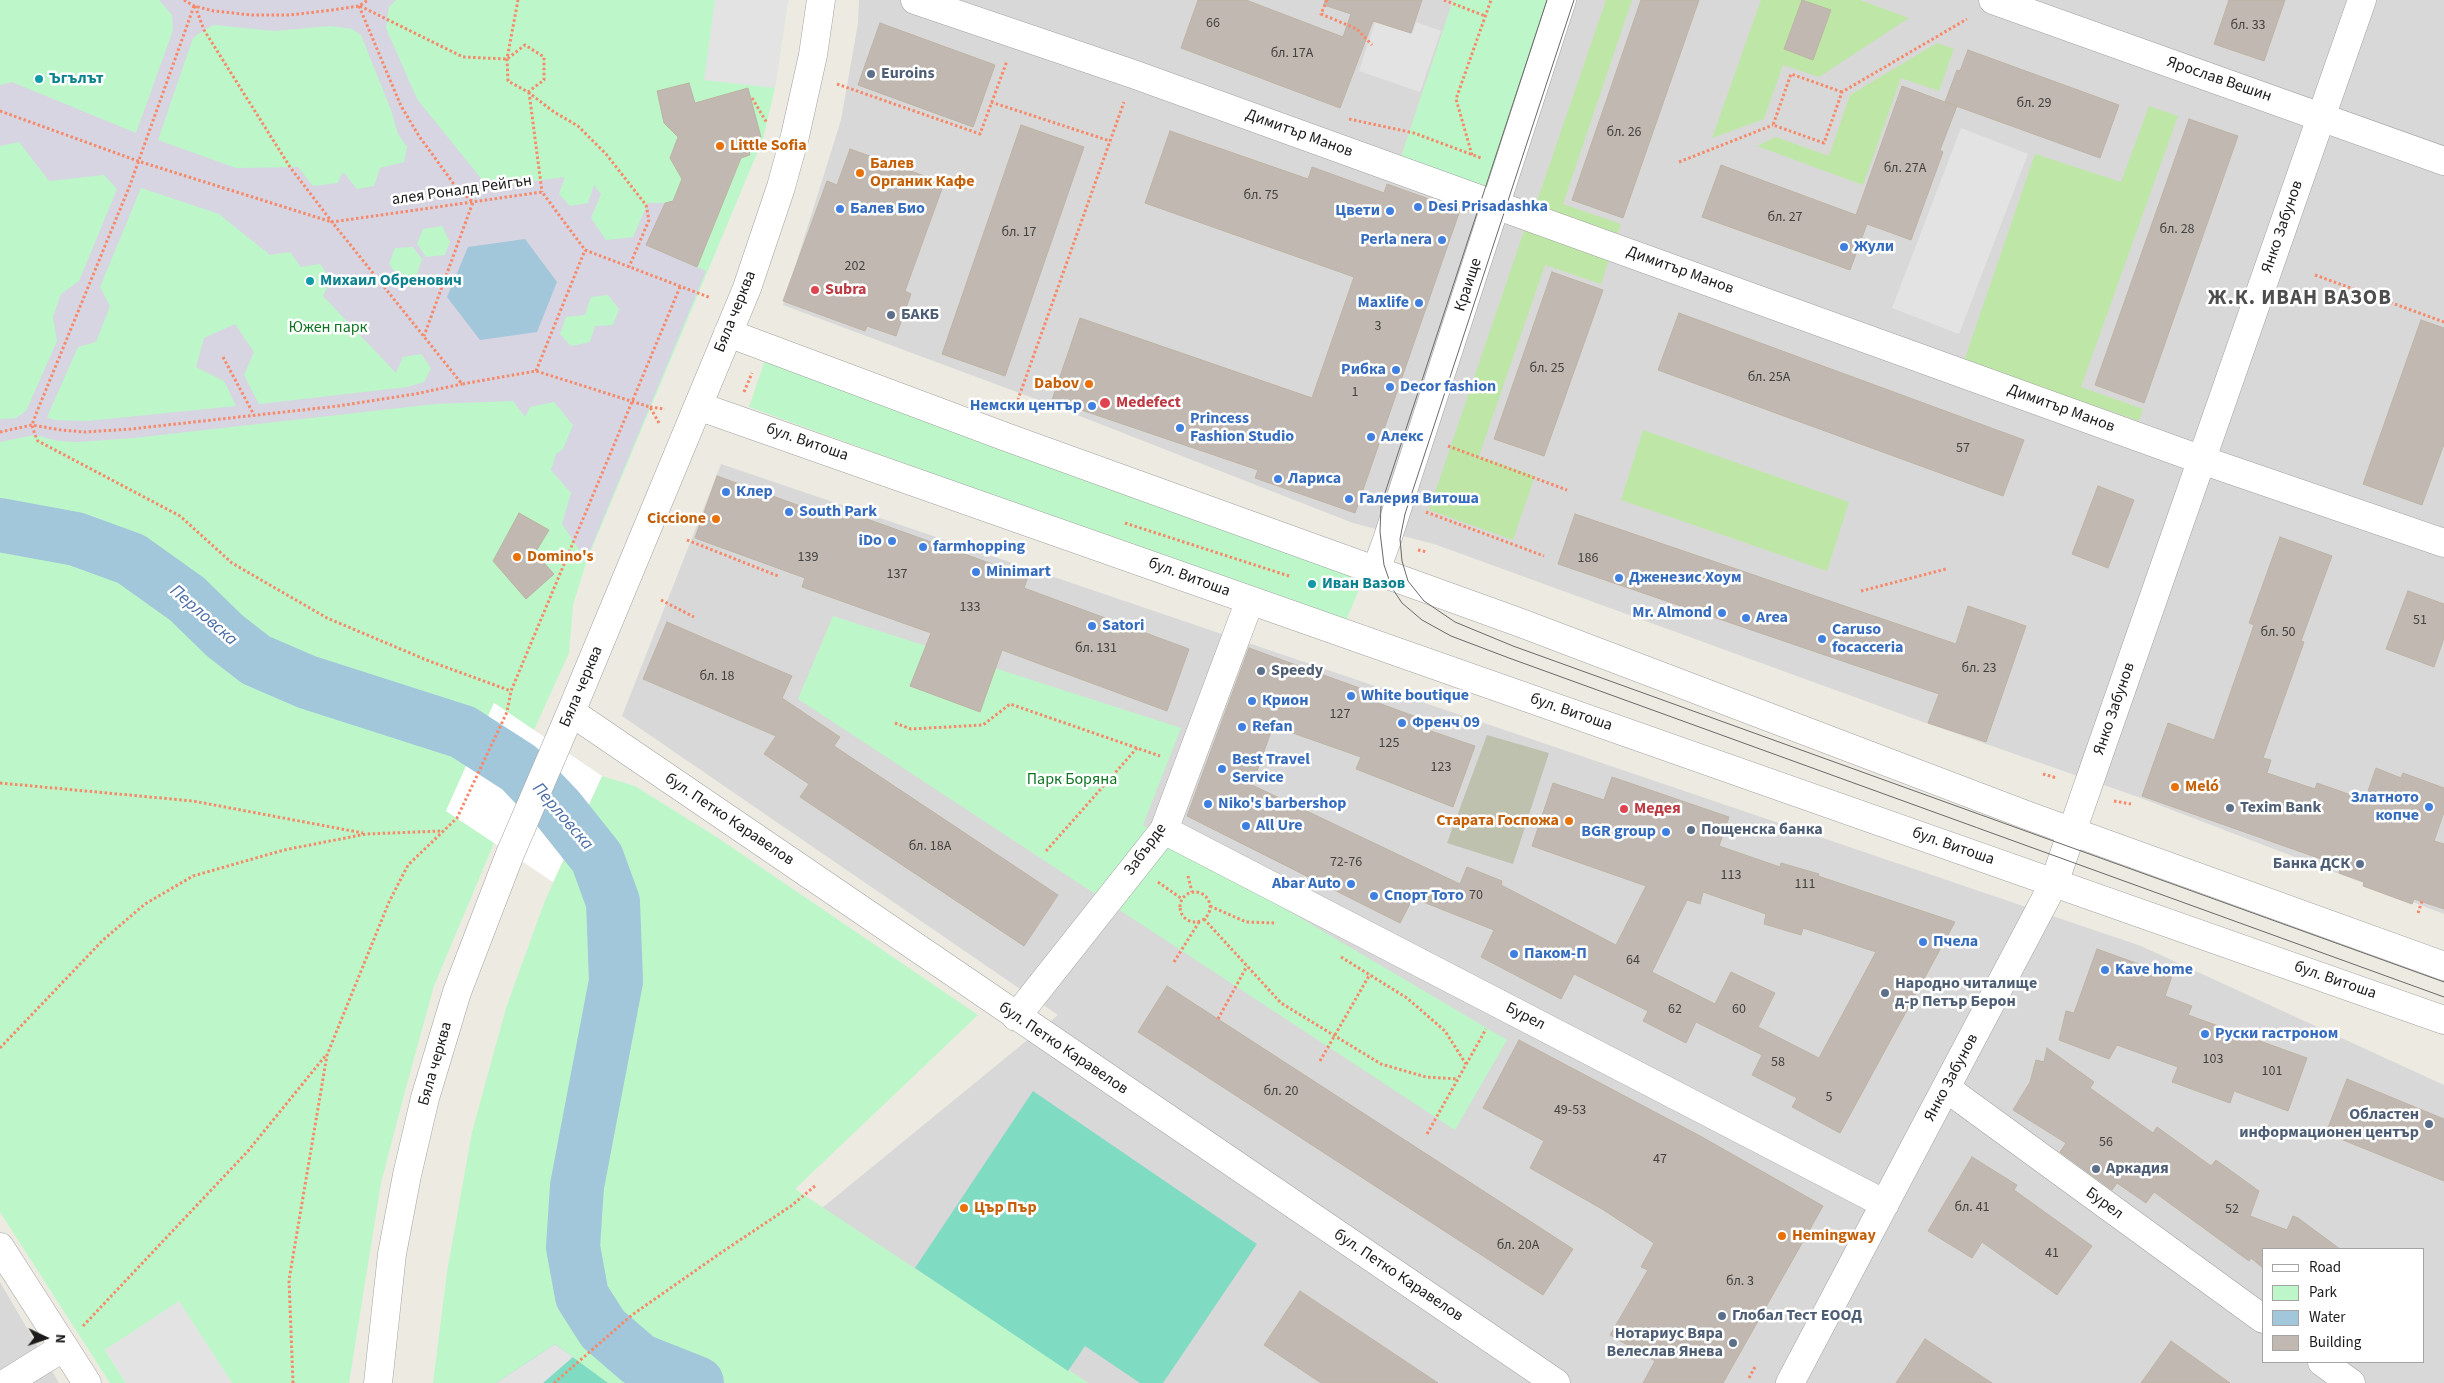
<!DOCTYPE html>
<html>
<head>
<meta charset="utf-8">
<style>
  body { margin:0 }
  #map { position:relative; width:2444px; height:1383px; overflow:hidden; background:#edeae1; font-family:"Source Sans 3",sans-serif }
  canvas { display:block }
  .legend { position:absolute; left:2262px; top:1248px; width:162px; height:115px; box-sizing:border-box; background:#fff; border:1px solid #a4a4a4; margin:0; padding:6px 9px; list-style:none; font-size:15px; color:#1b1b1b }
  .legend li { display:flex; align-items:center; gap:10px; height:25px }
  .legend b { width:25px; border:1px solid #a4a4a4 }
  .north { position:absolute; left:20px; top:1313px; width:50px; height:50px; -webkit-text-stroke:4px #fff; paint-order:stroke; rotate:93deg; font-size:14px; font-weight:700; line-height:20px; text-align:center; color:#1b1b1b }
  .north::after { content:''; display:block; margin:auto; width:18px; height:22px; background:#1b1b1b; clip-path:polygon(50% 0,100% 100%,50% 72%,0 100%) }
</style>
</head>
<body>
<div id="map">
<canvas width="2444" height="1383"></canvas>
<ul class="legend">
<li><b style="height:6px;background:#fff"></b>Road</li>
<li><b style="height:14px;background:#bdf7c9"></b>Park</li>
<li><b style="height:14px;background:#a2c6da"></b>Water</li>
<li><b style="height:14px;background:#c1b9b1"></b>Building</li>
</ul>
<div class="north">N</div>
</div>
<script>
const g = document.querySelector('canvas').getContext('2d');
g.lineJoin = 'round';
function fill(path, color) { g.fillStyle = color; g.fill(path, 'evenodd'); }
const toPath = rows => new Path2D(rows.map(r => 'M' + r).join(''));
function stroke(path, color, width, dash) { g.strokeStyle = color; g.lineWidth = width; g.lineCap = dash ? 'butt' : 'round'; g.setLineDash(dash || []); g.stroke(path); }
function write(font, color, halo, rows, align = 'center') {
  g.font = font + ' "Source Sans 3",sans-serif'; g.lineWidth = 5; g.setLineDash([]); g.textBaseline = 'middle'; g.strokeStyle = halo; g.fillStyle = color; for (const [text, x, y, turn = 0] of rows) {
    g.save(); g.translate(x, y); g.rotate((+turn || 0) * Math.PI / 180); g.textAlign = isNaN(turn) ? turn : align; if (halo) g.strokeText(text, 0, 0); g.fillText(text, 0, 0); g.restore();
  }
}
const residential = toPath([
  [859,0,2444,0,2444,914,2138,797,1926,723,1434,544,1353,523,1049,404,783,305,841,120,858,23],
  [721,464,2141,946,2444,1085,2444,1383,1088,1383,822,1208,1058,1015,622,716],
  [2263,1249,2423,1249,2423,1362,2263,1362],
  [0,1282,59,1383,0,1383]
]);
const construction = toPath([
  [1487,735,1549,753,1513,864,1447,843]
]);
const grass = toPath([
  [1606,0,1632,0,1563,204,1621,224,1617,235,1535,207],
  [1761,0,1860,0,1909,18,1819,77,1783,65,1764,119,1712,138],
  [1937,43,1954,49,1939,91,1901,78,1863,185,1757,146,1776,137,1829,156,1850,95],
  [2149,106,2178,116,2081,387,2143,409,2139,421,1964,361,2035,154,2121,182],
  [1525,228,1610,257,1601,284,1545,265,1479,456,1535,476,1513,540,1429,510],
  [1643,430,1849,502,1827,571,1621,500]
]);
const park = toPath([
  [0,0,788,0,775,88,763,139,587,560,573,605,569,653,534,730,494,703,446,811,494,843,434,986,405,1091,381,1183,349,1383,232,1383,179,1302,105,1350,126,1383,110,1383,0,1212],
  [1453,0,1547,0,1482,200,1397,169],
  [766,357,1363,580,1345,623,749,407],
  [833,616,1181,728,1143,825,1507,1040,1455,1130,798,699],
  [602,776,635,786,718,838,978,1015,795,1189,1088,1383,608,1383,555,1345,496,1383,433,1383,447,1272,472,1132,506,1008,544,903]
]);
const pitch = toPath([
  [1033,1091,1257,1244,1163,1383,1140,1383,1085,1346,1068,1371,915,1268],
  [555,1344,608,1383,496,1383]
]);
const parking = toPath([
  [715,0,788,0,775,88,704,80],
  [1375,22,1412,34,1416,22,1441,31,1420,92,1359,71],
  [1961,128,2028,154,1959,334,1892,308],
  [179,1301,232,1383,126,1383,105,1350],
  [555,1344,573,1357,543,1383,496,1383]
]);
const plaza = toPath([
  [159,0,396,0,389,7,386,28,417,99,488,187,565,177,559,194,570,206,588,203,594,185,601,194,591,218,606,240,633,237,648,203,665,203,647,245,706,271,586,560,562,524,571,493,551,470,556,454,563,449,573,425,554,402,530,407,525,417,513,401,435,404,134,438,78,442,58,441,35,435,0,442,0,419,16,418,26,411,57,341,53,317,61,294,79,281,117,189,104,175,49,181,19,142,0,146,0,85,12,82,136,133,173,30,172,15],
  [214,25,274,31,331,26,352,29,361,35,391,110,398,134,407,147,404,162,380,168,374,186,357,189,345,174,342,173,338,183,313,186,298,167,236,168,158,140,193,38,204,30],
  [141,188,219,214,270,255,290,252,301,267,320,264,331,279,323,296,396,373,403,357,421,354,431,368,424,382,407,387,259,404,244,375,254,352,235,324,204,338,196,367,224,381,236,406,87,421,54,420,47,417,78,347,96,342,110,306,100,287],
  [442,226,450,242,445,255,426,257,417,244,423,229],
  [413,247,422,259,416,277,399,277,389,264,395,248],
  [608,295,619,309,613,325,595,326,590,342,571,346,560,334,566,317,585,315,591,297]
]);
const water = toPath([
  [525,239,557,282,537,332,480,340,447,297,468,247]
]);
const pier = toPath([
  [494,703,602,776,553,882,446,811]
]);
const river = toPath([
  [0,525,76,539,131,559,187,599,225,636,256,660,307,682,463,732,519,768,558,809,597,858,613,902,616,981,577,1186,573,1247,582,1296,603,1329,639,1360,697,1383]
]);
const building = toPath([
  [1198,0,1246,0,1343,37,1351,14,1324,5,1325,0,1422,0,1411,33,1373,21,1340,108,1181,48,1198,0],
  [1641,0,1699,0,1623,218,1572,200,1641,0],
  [1802,0,1831,10,1813,60,1784,49,1802,0],
  [2229,0,2285,0,2264,61,2214,44,2229,0],
  [880,23,995,65,973,127,858,85,880,23],
  [1968,50,2119,105,2100,158,1945,102,1957,106,1940,150,1943,152,1911,240,1867,224,1850,270,1702,217,1721,165,1856,215,1902,86,1945,102,1957,70,1960,71,1968,50],
  [689,83,695,103,748,88,761,137,747,141,750,155,741,158,697,267,646,245,665,203,673,201,682,179,670,158,678,137,664,123,657,91,689,83],
  [2189,119,2238,136,2144,403,2095,385,2189,119],
  [1021,125,1084,147,1005,376,942,354,1021,125],
  [1170,131,1308,179,1312,167,1384,193,1387,184,1460,210,1355,513,1255,478,1258,470,1052,400,1080,318,1312,398,1354,277,1145,203,1170,131],
  [850,149,944,183,905,291,911,294,896,336,867,326,865,331,783,301,827,181,837,185,850,149],
  [1552,272,1603,290,1544,456,1494,439,1552,272],
  [1679,313,2024,440,2003,496,1658,370,1679,313],
  [2421,320,2444,328,2444,444,2422,505,2363,484,2421,320],
  [717,476,828,516,831,506,1006,569,1028,577,1024,588,1189,649,1167,711,1002,650,980,712,910,686,931,633,802,587,805,578,695,538,717,476],
  [2098,486,2134,500,2108,568,2072,554,2098,486],
  [519,513,549,530,535,553,554,574,526,599,493,561,519,513],
  [1575,514,1956,644,1968,606,2026,626,1986,742,1928,723,1939,694,1558,564,1575,514],
  [2280,537,2332,556,2301,641,2304,642,2263,758,2271,760,2267,773,2315,789,2317,783,2365,800,2376,768,2401,778,2403,773,2444,788,2444,812,2434,841,2444,844,2444,909,2414,899,2412,904,2363,886,2364,882,2339,873,2341,866,2142,796,2168,723,2214,740,2254,625,2249,623,2280,537],
  [2408,591,2444,604,2444,638,2434,667,2386,649,2408,591],
  [667,622,792,676,782,698,840,737,834,746,1058,895,1024,946,800,797,809,784,764,754,776,736,643,679,667,622],
  [1249,648,1376,694,1373,701,1422,719,1419,727,1475,746,1453,807,1356,769,1361,757,1273,726,1252,785,1460,884,1467,867,1502,881,1501,885,1616,945,1646,886,1532,846,1553,783,1604,800,1612,777,1729,817,1719,846,1780,867,1781,863,1819,874,1818,876,1955,922,1840,1133,1792,1107,1797,1098,1752,1075,1762,1055,1696,1022,1686,1043,1643,1021,1648,1011,1574,974,1561,999,1481,957,1494,930,1413,898,1400,923,1187,816,1249,648],
  [1703,892,1766,914,1764,924,1801,935,1803,928,1876,952,1819,1058,1758,1027,1775,993,1731,972,1715,1004,1652,972,1687,900,1700,904,1703,892],
  [2097,949,2172,976,2165,996,2192,1006,2188,1015,2307,1058,2288,1111,2234,1091,2230,1103,2172,1082,2178,1067,2117,1045,2109,1059,2059,1040,2066,1011,2074,1013,2097,949],
  [1167,986,1573,1249,1543,1295,1138,1032,1167,986],
  [1519,1040,1702,1137,1823,1206,1723,1383,1643,1383,1655,1361,1610,1335,1648,1270,1641,1267,1654,1243,1602,1209,1530,1168,1544,1141,1483,1108,1519,1040],
  [2047,1048,2094,1082,2090,1088,2153,1133,2157,1127,2211,1166,2216,1160,2259,1191,2250,1216,2287,1230,2293,1216,2298,1218,2340,1249,2263,1249,2263,1268,2251,1258,2249,1261,2154,1192,2146,1203,2117,1183,2112,1190,2060,1152,2066,1143,2013,1110,2030,1082,2036,1060,2044,1062,2047,1048],
  [2347,1079,2444,1119,2444,1181,2326,1133,2347,1079],
  [1972,1157,2017,1185,2014,1190,2092,1246,2057,1295,1982,1242,1972,1258,1928,1231,1972,1157],
  [1300,1291,1438,1383,1321,1383,1264,1345,1300,1291],
  [1925,1339,1992,1383,1896,1383,1925,1339],
  [2171,1341,2230,1383,2141,1383,2171,1341]
]);
const path = toPath([
  [184,0,194,6,214,11,252,15,290,15,332,10,359,6,368,0],
  [1327,0,1321,14,1357,29,1372,45],
  [1444,0,1485,16],
  [194,6,130,185,36,414,32,425,35,435,38,441,180,516,232,563,327,618,429,661,511,691],
  [195,6,204,30,290,167,332,222],
  [359,6,401,106,419,136,456,187,473,202,424,336],
  [360,6,463,57,507,59,525,45,544,57,544,80,528,92,508,81,507,59,518,0],
  [837,84,980,134,1007,61],
  [528,92,554,112,578,126,606,154,646,205,649,220,629,267],
  [529,92,542,192],
  [1842,92,1791,74,1773,125,1824,143,1842,92,1967,19],
  [752,98,767,123],
  [991,102,1110,141],
  [0,111,138,161,332,222],
  [1349,119,1414,133,1481,158],
  [1472,155,1456,99,1491,0],
  [1679,162,1773,125],
  [2315,275,2444,322],
  [223,357,254,415],
  [536,371,585,250],
  [744,392,752,373],
  [1016,405,1124,102],
  [650,407,665,409],
  [659,423,650,407,536,371,462,384,332,222,542,192,585,250,711,298],
  [0,432,32,425,61,430,85,432,131,429,338,406,415,394,462,384],
  [1448,446,1567,490],
  [1426,512,1544,556],
  [1125,523,1289,576],
  [687,540,778,576],
  [1418,550,1427,552],
  [1861,591,1946,569],
  [661,600,694,617],
  [895,723,911,729,983,725,1010,704,1160,756],
  [2043,774,2057,778],
  [0,783,193,801,363,833],
  [2114,801,2131,804],
  [1046,851,1137,748],
  [1188,876,1192,892],
  [1158,882,1182,899],
  '1180 907a15 15 0 1 1 30 0a15 15 0 1 1-30 0Z',
  [1210,906,1246,922,1276,923],
  [2418,913,2422,901],
  [1204,919,1281,1003,1381,1064,1426,1077,1458,1079],
  [1341,957,1407,998,1445,1031,1466,1064],
  [1174,962,1199,922],
  [1218,1019,1247,966],
  [0,1048,103,940,145,904,193,876,284,850,366,834,442,831],
  [1320,1061,1370,974],
  [1427,1134,1486,1029],
  [83,1326,248,1151,326,1055],
  [1749,1378,1756,1365],
  [293,1383,289,1280,327,1055,389,902,408,865,457,818,507,712,511,691,680,287],
  [554,1383,632,1315,722,1252,791,1206,815,1186]
]);
const minor = toPath([
  [915,0,1133,74,2202,460,2444,543],
  [1993,0,2444,161],
  [728,333,1006,437,1521,623,2029,816,2444,966],
  [698,406,2444,1020],
  [1376,570,1387,540,1562,0],
  [571,712,1556,1383],
  [1164,830,1885,1204],
  [1016,1017,1164,830,1250,600],
  [1946,1088,2263,1319],
  [0,1247,87,1383],
  [2322,1362,2351,1383],
  [6,1383,64,1347],
  [378,1383,392,1254,407,1175,425,1098,457,992,510,854,571,712,747,288,781,187,795,136,813,55,821,0],
  [1790,1383,2054,883,2362,0]
]);
const tram = toPath([
  [1547,0,1381,505,1380,532,1384,565,1392,588,1402,603,1422,620,1451,636,1509,658,2444,997],
  [1574,0,1405,514,1400,539,1402,561,1408,581,1424,601,1455,622,1513,646,2444,982]
]);
const markers = [
  [871,74,5,"#5c6f8a"],
  [39,79,5,"#0f9aa8"],
  [720,146,5,"#e8710a"],
  [860,173,5,"#e8710a"],
  [1418,207,5,"#3f7fe0"],
  [840,209,5,"#3f7fe0"],
  [1390,211,5,"#3f7fe0"],
  [1442,240,5,"#3f7fe0"],
  [1844,247,5,"#3f7fe0"],
  [310,281,5,"#0f9aa8"],
  [815,290,5,"#e0444e"],
  [1419,303,5,"#3f7fe0"],
  [891,315,5,"#5c6f8a"],
  [1396,370,5,"#3f7fe0"],
  [1089,384,5,"#e8710a"],
  [1390,387,5,"#3f7fe0"],
  [1105,403,6,"#e0444e"],
  [1092,406,5,"#3f7fe0"],
  [1180,428,5,"#3f7fe0"],
  [1371,437,5,"#3f7fe0"],
  [1278,479,5,"#3f7fe0"],
  [726,492,5,"#3f7fe0"],
  [1349,499,5,"#3f7fe0"],
  [789,512,5,"#3f7fe0"],
  [716,519,5,"#e8710a"],
  [892,541,5,"#3f7fe0"],
  [923,547,5,"#3f7fe0"],
  [517,557,5,"#e8710a"],
  [976,572,5,"#3f7fe0"],
  [1619,578,5,"#3f7fe0"],
  [1312,584,5,"#0f9aa8"],
  [1722,613,5,"#3f7fe0"],
  [1746,618,5,"#3f7fe0"],
  [1092,626,5,"#3f7fe0"],
  [1822,639,5,"#3f7fe0"],
  [1261,671,5,"#5c6f8a"],
  [1351,696,5,"#3f7fe0"],
  [1252,701,5,"#3f7fe0"],
  [1402,723,5,"#3f7fe0"],
  [1242,727,5,"#3f7fe0"],
  [1222,769,5,"#3f7fe0"],
  [2175,787,5,"#e8710a"],
  [1208,804,5,"#3f7fe0"],
  [2429,807,5,"#3f7fe0"],
  [2230,808,5,"#5c6f8a"],
  [1624,809,5,"#e0444e"],
  [1569,821,5,"#e8710a"],
  [1246,826,5,"#3f7fe0"],
  [1691,830,5,"#5c6f8a"],
  [1666,832,5,"#3f7fe0"],
  [2360,864,5,"#5c6f8a"],
  [1351,884,5,"#3f7fe0"],
  [1374,896,5,"#3f7fe0"],
  [1923,942,5,"#3f7fe0"],
  [1514,954,5,"#3f7fe0"],
  [2105,970,5,"#3f7fe0"],
  [1885,993,5,"#5c6f8a"],
  [2205,1034,5,"#3f7fe0"],
  [2429,1124,5,"#5c6f8a"],
  [2096,1169,5,"#5c6f8a"],
  [964,1208,5,"#e8710a"],
  [1782,1236,5,"#e8710a"],
  [1722,1316,5,"#5c6f8a"],
  [1733,1343,5,"#5c6f8a"]
];
const numberNames = [
  ["66",1213,24],
  ["бл. 33",2248,26],
  ["бл. 17А",1292,54],
  ["бл. 29",2034,104],
  ["бл. 26",1624,133],
  ["бл. 27А",1905,169],
  ["бл. 75",1261,196],
  ["бл. 27",1785,218],
  ["бл. 28",2177,230],
  ["бл. 17",1019,233],
  ["202",855,267],
  ["3",1378,327],
  ["бл. 25",1547,369],
  ["бл. 25А",1769,378],
  ["1",1355,393],
  ["57",1963,449],
  ["139",808,558],
  ["186",1588,559],
  ["137",897,575],
  ["133",970,608],
  ["51",2420,621],
  ["бл. 50",2278,633],
  ["бл. 131",1096,649],
  ["бл. 23",1979,669],
  ["бл. 18",717,677],
  ["127",1340,715],
  ["125",1389,744],
  ["123",1441,768],
  ["бл. 18А",930,847],
  ["72-76",1346,863],
  ["113",1731,876],
  ["111",1805,885],
  ["70",1476,896],
  ["64",1633,961],
  ["62",1675,1010],
  ["60",1739,1010],
  ["103",2213,1060],
  ["58",1778,1063],
  ["101",2272,1072],
  ["бл. 20",1281,1092],
  ["5",1829,1098],
  ["49-53",1570,1111],
  ["56",2106,1143],
  ["47",1660,1160],
  ["бл. 41",1972,1208],
  ["52",2232,1210],
  ["бл. 20А",1518,1246],
  ["41",2052,1254],
  ["бл. 3",1740,1282]
];
const serviceNames = [
  ["Euroins",881,74],
  ["БАКБ",901,315],
  ["Speedy",1271,671],
  ["Texim Bank",2240,808],
  ["Пощенска банка",1701,830],
  ["Банка ДСК",2350,864,"right"],
  ["Народно читалище",1895,984],
  ["д-р Петър Берон",1895,1002],
  ["Областен",2419,1115,"right"],
  ["информационен център",2419,1133,"right"],
  ["Аркадия",2106,1169],
  ["Глобал Тест ЕООД",1732,1316],
  ["Нотариус Вяра",1723,1334,"right"],
  ["Велеслав Янева",1723,1352,"right"]
];
const cultureNames = [
  ["Ъгълът",49,79],
  ["Михаил Обренович",320,281],
  ["Иван Вазов",1322,584]
];
const streetNames = [
  ["Ярослав Вешин",2219,80,19],
  ["Димитър Манов",1299,134,20],
  ["алея Роналд Рейгън",462,191,-8],
  ["Янко Забунов",2283,227,-71],
  ["Димитър Манов",1680,271,20],
  ["Краище",1469,285,-72],
  ["Бяла черква",736,312,-68],
  ["Димитър Манов",2061,409,20],
  ["бул. Витоша",807,443,19],
  ["бул. Витоша",1189,578,20],
  ["Бяла черква",582,687,-67],
  ["Янко Забунов",2115,709,-71],
  ["бул. Витоша",1571,713,19],
  ["бул. Петко Каравелов",729,820,34],
  ["бул. Витоша",1953,847,19],
  ["Забърде",1146,850,-54],
  ["бул. Витоша",2335,981,19],
  ["Бурел",1525,1017,27],
  ["бул. Петко Каравелов",1063,1049,34],
  ["Бяла черква",436,1064,-74],
  ["Янко Забунов",1952,1078,-62],
  ["Бурел",2104,1204,36],
  ["бул. Петко Каравелов",1398,1276,34]
];
const foodNames = [
  ["Little Sofia",730,146],
  ["Балев",870,164],
  ["Органик Кафе",870,182],
  ["Dabov",1079,384,"right"],
  ["Ciccione",706,519,"right"],
  ["Domino's",527,557],
  ["Meló",2185,787],
  ["Старата Госпожа",1559,821,"right"],
  ["Цър Пър",974,1208],
  ["Hemingway",1792,1236]
];
const shopNames = [
  ["Desi Prisadashka",1428,207],
  ["Балев Био",850,209],
  ["Цвети",1380,211,"right"],
  ["Perla nera",1432,240,"right"],
  ["Жули",1854,247],
  ["Maxlife",1409,303,"right"],
  ["Рибка",1386,370,"right"],
  ["Decor fashion",1400,387],
  ["Немски център",1082,406,"right"],
  ["Princess",1190,419],
  ["Fashion Studio",1190,437],
  ["Алекс",1381,437],
  ["Лариса",1288,479],
  ["Клер",736,492],
  ["Галерия Витоша",1359,499],
  ["South Park",799,512],
  ["iDo",882,541,"right"],
  ["farmhopping",933,547],
  ["Minimart",986,572],
  ["Дженезис Хоум",1629,578],
  ["Mr. Almond",1712,613,"right"],
  ["Area",1756,618],
  ["Satori",1102,626],
  ["Caruso",1832,630],
  ["focacceria",1832,648],
  ["White boutique",1361,696],
  ["Крион",1262,701],
  ["Френч 09",1412,723],
  ["Refan",1252,727],
  ["Best Travel",1232,760],
  ["Service",1232,778],
  ["Златното",2419,798,"right"],
  ["копче",2419,816,"right"],
  ["Niko's barbershop",1218,804],
  ["All Ure",1256,826],
  ["BGR group",1656,832,"right"],
  ["Abar Auto",1341,884,"right"],
  ["Спорт Тото",1384,896],
  ["Пчела",1933,942],
  ["Паком-П",1524,954],
  ["Kave home",2115,970],
  ["Руски гастроном",2215,1034]
];
const healthNames = [
  ["Subra",825,290],
  ["Medefect",1116,403],
  ["Медея",1634,809]
];
const parkNames = [
  ["Южен парк",328,328],
  ["Парк Боряна",1072,780]
];
const waterNames = [
  ["Перловска",203,616,41],
  ["Перловска",562,817,49]
];
const districtNames = [
  ["Ж.К. ИВАН ВАЗОВ",2300,299]
];
fill(residential, '#d9d8d8');
fill(construction, '#bec1ad');
fill(grass, '#bee7a7');
fill(park, '#bdf7c9');
fill(pitch, '#80dbc3');
fill(parking, '#e3e3e3');
fill(plaza, '#d7d5e2');
fill(water, '#a2c6da');
fill(pier, '#fff');
stroke(river, '#a2c6da', 54);
fill(building, '#c1b9b1');
stroke(building, '#beb3a4', 1);
stroke(minor, '#a2a2a2', 29);
stroke(path, '#f68969', 3, [2.5, 2.5]);
stroke(minor, '#fff', 28);
stroke(tram, '#696969', 1);
for (const [x, y, r, color] of markers) { const dot = new Path2D(); dot.arc(x, y, r, 0, 2 * Math.PI); g.fillStyle = color; g.fill(dot); stroke(dot, '#fff', 2); }
write('14px', '#444240', null, numberNames);
write('bold 16px', '#4e5e75', '#fff', serviceNames, 'left');
write('bold 16px', '#0d838f', '#fff', cultureNames, 'left');
write('16px', '#1b1b1b', '#fff', streetNames);
write('bold 16px', '#c56008', '#fff', foodNames, 'left');
write('bold 16px', '#366cbe', '#fff', shopNames, 'left');
write('bold 16px', '#be3a42', '#fff', healthNames, 'left');
write('16px', '#0e7523', '#fff', parkNames);
write('italic 18px', '#4b6da8', '#fff', waterNames);
g.letterSpacing = '1px';
write('bold 21px', '#4e4e4e', '#fff', districtNames);
g.letterSpacing = '0px';
</script>
</body>
</html>
